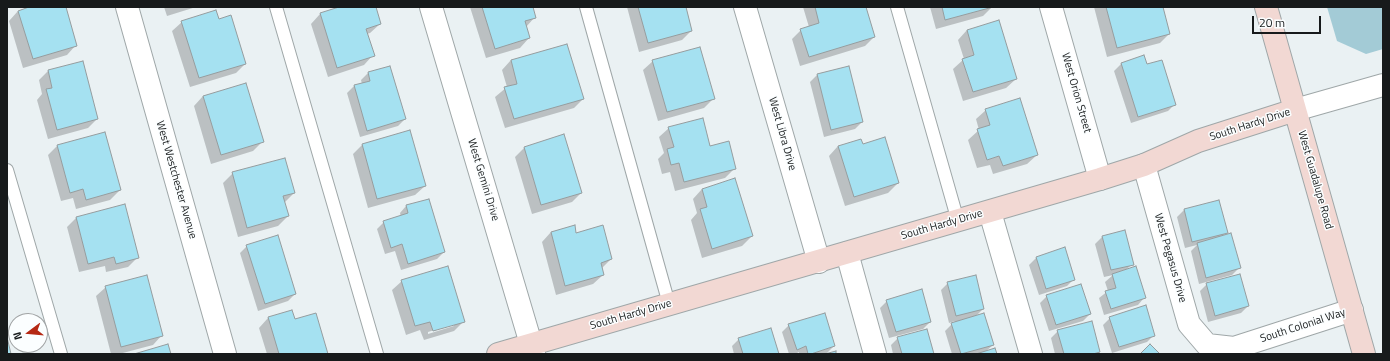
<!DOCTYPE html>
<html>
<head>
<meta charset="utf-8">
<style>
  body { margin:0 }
  #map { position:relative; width:1390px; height:361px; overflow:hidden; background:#eaf1f3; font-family:"Titillium Web",sans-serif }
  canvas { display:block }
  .frame { position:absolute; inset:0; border:8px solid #171a1b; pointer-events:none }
  .north { position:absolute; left:8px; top:313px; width:40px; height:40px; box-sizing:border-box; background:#fbfeff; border:1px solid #a0a3a4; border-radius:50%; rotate:254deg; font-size:11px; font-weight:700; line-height:16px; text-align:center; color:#171a1b }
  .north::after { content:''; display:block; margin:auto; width:14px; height:18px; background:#b52814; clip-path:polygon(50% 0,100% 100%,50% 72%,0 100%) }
  .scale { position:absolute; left:1252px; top:16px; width:69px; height:18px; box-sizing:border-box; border:2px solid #171a1b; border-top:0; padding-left:5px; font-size:12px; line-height:14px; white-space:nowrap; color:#171a1b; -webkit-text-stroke:3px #fbfeff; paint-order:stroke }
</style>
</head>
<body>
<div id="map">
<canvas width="1390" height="361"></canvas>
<div class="frame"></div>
<div class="north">N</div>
<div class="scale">20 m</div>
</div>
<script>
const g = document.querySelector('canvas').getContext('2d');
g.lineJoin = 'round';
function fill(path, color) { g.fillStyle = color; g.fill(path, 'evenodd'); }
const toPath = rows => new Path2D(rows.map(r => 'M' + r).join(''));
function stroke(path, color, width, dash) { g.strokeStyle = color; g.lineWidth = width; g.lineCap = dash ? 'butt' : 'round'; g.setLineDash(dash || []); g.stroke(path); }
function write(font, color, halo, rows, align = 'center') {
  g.font = font + ' "Titillium Web",sans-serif'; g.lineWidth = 3; g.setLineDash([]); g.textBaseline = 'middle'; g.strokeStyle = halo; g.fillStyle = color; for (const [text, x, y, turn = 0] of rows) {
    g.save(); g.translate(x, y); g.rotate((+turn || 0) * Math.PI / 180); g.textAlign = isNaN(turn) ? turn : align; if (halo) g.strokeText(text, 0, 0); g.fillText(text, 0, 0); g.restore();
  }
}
const green = toPath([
  [1327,7,1383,7,1383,49,1366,54,1337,41]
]);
const shadow = toPath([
  [29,7,65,7,76,45,67,55,23,68,9,21,18,11],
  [164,7,196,7,167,16],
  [342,7,375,7,380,24,370,33,367,34,373,55,364,65,328,77,311,24,320,14],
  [470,7,532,7,535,17,526,27,529,38,520,48,486,58],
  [627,7,685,7,691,31,682,40,639,52],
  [803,7,865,7,874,37,865,46,800,66,792,39,801,30,809,27],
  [930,7,992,7,983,16,936,29],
  [1094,7,1162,7,1169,34,1160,43,1107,57],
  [182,22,245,64,236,73,190,87,172,31],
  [967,30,1016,79,1006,88,963,101,953,69,964,59,958,40],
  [1143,57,1146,66,1175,104,1168,111,1131,123,1114,71,1121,64],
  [511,60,583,99,574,108,505,128,495,97,507,87,502,70],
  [653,61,713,99,704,108,658,121,643,70],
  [82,62,97,119,88,128,48,139,37,100,42,94,39,80,48,71],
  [848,67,862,122,855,129,824,137,810,82,817,75],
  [368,73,405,119,398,126,360,137,347,93,354,86,362,84,361,80],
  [203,96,263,141,253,151,211,164,194,106],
  [986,110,1037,155,1027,164,993,174,990,165,977,168,968,140,979,130,976,119],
  [669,128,710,147,735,168,725,178,675,191,670,172,662,174,658,159,664,153,659,137],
  [564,136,581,193,572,202,532,214,515,157,524,148],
  [58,145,120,190,110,200,76,209,73,198,61,201,48,155],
  [362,145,425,186,415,195,368,208,353,154],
  [862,145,898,183,888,193,845,206,829,156,838,146],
  [233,173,294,193,284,203,288,216,278,226,238,237,223,183],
  [702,189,752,236,742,246,702,258,691,220,697,213,693,199],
  [1218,201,1227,232,1222,237,1239,268,1232,275,1199,284,1191,251,1197,245,1185,248,1177,217,1184,210],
  [406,206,444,252,437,259,401,270,395,251,385,254,377,229,384,222,401,217,400,213],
  [76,218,138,257,128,267,106,272,105,266,79,272,67,227],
  [574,226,576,234,611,259,601,269,603,275,593,284,556,295,542,242,551,232],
  [1124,232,1132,264,1126,270,1144,298,1138,305,1104,315,1099,298,1108,291,1105,282,1113,275,1104,277,1095,244,1102,237],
  [247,246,295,294,288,301,258,311,240,253],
  [1036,258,1074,279,1067,286,1039,295,1029,265],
  [402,281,464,321,454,331,424,340,420,330,406,335,392,290],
  [454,324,454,326,428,334,428,332],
  [948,283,983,309,975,317,993,345,985,352,996,354,952,354,945,331,955,321,949,323,941,290],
  [1207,284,1248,306,1241,313,1208,322,1200,291],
  [106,287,162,335,153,345,119,354,111,354,96,296],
  [1047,296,1090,314,1083,321,1049,331,1040,303],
  [887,301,930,322,923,329,889,338,880,308],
  [291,311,294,320,327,354,267,354,259,328,268,318],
  [1110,318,1154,335,1147,342,1112,353,1103,325],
  [789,325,834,346,826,354,799,354,799,352,795,354,789,354,782,332],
  [1058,331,1099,352,1097,354,1055,354,1051,338],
  [898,338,933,354,893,354,891,345],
  [739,339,778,354,734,354,732,346]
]);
const building = toPath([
  [29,7,66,7,77,46,33,59,18,11,29,7],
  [339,7,376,7,381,24,366,29,375,56,337,68,320,13,339,7],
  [482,7,533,7,536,18,525,21,530,38,495,49,482,7],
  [638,7,686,7,692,31,648,43,638,7],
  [815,7,866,7,875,37,809,57,800,29,819,23,815,7],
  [942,7,993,7,945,20,942,7],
  [1106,7,1163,7,1170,34,1117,48,1106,7],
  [216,10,219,19,231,15,246,64,199,78,181,21,216,10],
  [999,20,1017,79,973,92,962,59,974,55,967,30,999,20],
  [567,44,584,99,514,119,504,87,517,84,511,60,567,44],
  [700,47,715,99,667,112,652,60,700,47],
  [1144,55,1147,64,1162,60,1176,105,1138,117,1121,63,1144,55],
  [83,61,98,119,57,130,46,89,52,88,48,70,83,61],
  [390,66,406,119,367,131,354,85,370,81,368,72,390,66],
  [849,66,863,122,831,130,817,74,849,66],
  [246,83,264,142,221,155,203,96,246,83],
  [1020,98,1038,155,1003,166,999,156,987,160,977,129,990,125,985,109,1020,98],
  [703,118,710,146,729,141,736,169,684,182,679,163,671,165,667,149,674,147,668,127,703,118],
  [410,130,426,186,377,199,362,144,410,130],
  [105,132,121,190,86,200,83,189,70,193,57,145,105,132],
  [564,134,582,193,541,205,524,147,564,134],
  [885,137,899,183,854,197,838,146,861,139,863,144,885,137],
  [285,158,295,193,283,196,289,216,247,228,232,172,285,158],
  [735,178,753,236,712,249,700,209,707,207,702,189,735,178],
  [429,199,445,252,408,264,402,244,391,248,383,221,408,213,406,205,429,199],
  [1219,200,1228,233,1192,242,1184,209,1219,200],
  [125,204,139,258,116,264,114,257,88,264,76,217,125,204],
  [575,225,576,233,603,225,612,259,601,263,604,275,565,286,551,232,575,225],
  [1125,230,1134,265,1111,270,1102,236,1125,230],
  [1231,233,1241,268,1206,278,1197,243,1231,233],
  [278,235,296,294,265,304,246,245,278,235],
  [1065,247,1075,280,1046,289,1036,257,1065,247],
  [448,266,465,322,433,331,430,322,415,326,401,280,448,266],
  [1136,266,1146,298,1111,309,1105,291,1116,288,1112,274,1136,266],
  [1240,274,1249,306,1215,316,1206,283,1240,274],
  [147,275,163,336,121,347,105,286,147,275],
  [976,275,984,309,956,316,947,282,976,275],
  [1081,284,1091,314,1056,325,1046,295,1081,284],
  [922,289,931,322,896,332,886,300,922,289],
  [1146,305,1155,336,1119,347,1109,317,1146,305],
  [292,310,295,319,316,313,328,354,279,354,268,317,292,310],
  [825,313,835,346,811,354,808,354,806,346,797,350,788,324,825,313],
  [984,313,994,345,961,354,951,323,984,313],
  [1092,321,1100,352,1093,354,1064,354,1057,330,1092,321],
  [771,328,779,354,743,354,738,338,771,328],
  [927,329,934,354,902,354,897,337,927,329],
  [7,337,11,354,7,354,7,337],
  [168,344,171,354,134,354,168,344],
  [1150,344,1160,354,1140,354,1150,344],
  [995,348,997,354,976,354,995,348],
  [836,351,836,354,825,354,836,351]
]);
const lane = toPath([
  [276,7,377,354],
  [586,7,669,304],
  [897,7,958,221],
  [7,170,61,354]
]);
const street = toPath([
  [127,7,225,354],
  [431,7,534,354],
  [745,7,819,262],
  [1051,7,1100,179],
  [1295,110,1383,85],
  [1144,165,1189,324,1207,345,1234,348,1352,310],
  [990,212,1031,354],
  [847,253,875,354]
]);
const secondary = toPath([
  [1266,7,1364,354],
  [498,354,1100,179,1144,165,1198,141,1295,110]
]);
const streetNames = [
  ["West Orion Street",1076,93,74],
  ["South Hardy Drive",1250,125,-18],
  ["West Libra Drive",782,134,74],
  ["West Westchester Avenue",176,180,74],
  ["West Gemini Drive",483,180,73],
  ["West Guadalupe Road",1315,180,74],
  ["South Hardy Drive",942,225,-16],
  ["West Pegasus Drive",1170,258,74],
  ["South Hardy Drive",631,315,-16],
  ["South Colonial Way",1303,326,-18]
];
fill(green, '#a3cbd6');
fill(shadow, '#0003');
fill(building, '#a5e1f1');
stroke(building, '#959c9e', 1);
stroke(lane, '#9fa7a8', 14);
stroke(street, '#9fa7a8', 24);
stroke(secondary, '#9fa7a8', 24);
stroke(lane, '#fff', 12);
stroke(street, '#fff', 22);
stroke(secondary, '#f2d8d3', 22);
write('11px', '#171a1b', '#fbfeff', streetNames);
</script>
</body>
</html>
